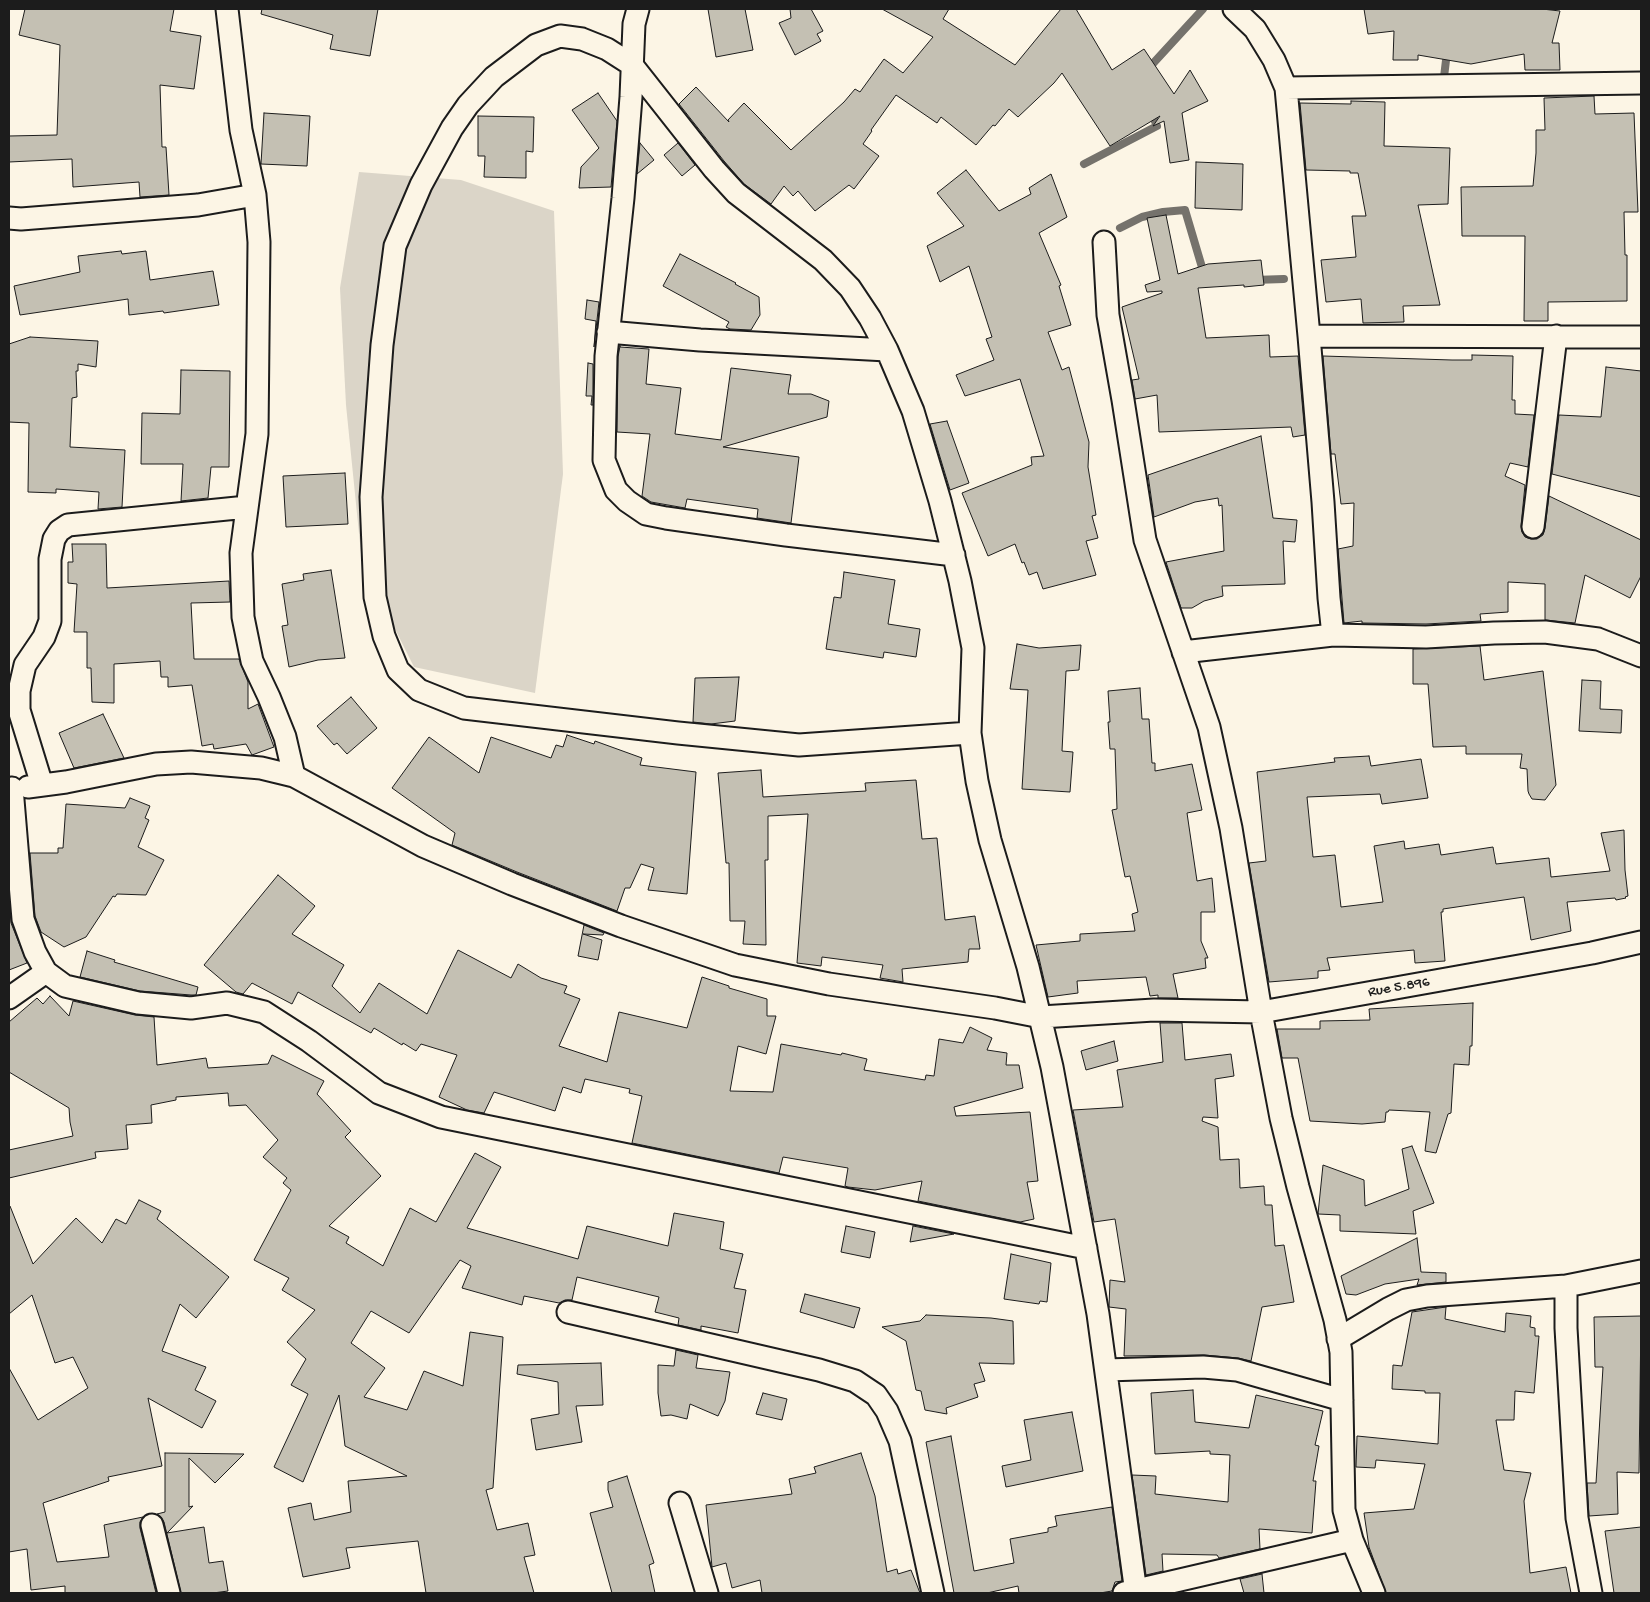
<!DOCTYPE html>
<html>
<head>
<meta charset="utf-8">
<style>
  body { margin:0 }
  #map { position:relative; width:1650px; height:1602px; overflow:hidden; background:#fcf5e5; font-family:"Gochi Hand",sans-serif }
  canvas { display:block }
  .frame { position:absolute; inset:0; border:10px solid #1c1c1c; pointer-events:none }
</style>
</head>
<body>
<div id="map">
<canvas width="1650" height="1602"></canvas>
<div class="frame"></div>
</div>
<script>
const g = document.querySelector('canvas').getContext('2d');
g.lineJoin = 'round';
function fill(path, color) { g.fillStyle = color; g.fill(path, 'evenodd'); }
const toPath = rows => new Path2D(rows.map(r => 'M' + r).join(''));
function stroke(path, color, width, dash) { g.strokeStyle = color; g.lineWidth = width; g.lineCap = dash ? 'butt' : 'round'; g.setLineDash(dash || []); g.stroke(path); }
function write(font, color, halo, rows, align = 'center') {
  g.font = font + ' "Gochi Hand",sans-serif'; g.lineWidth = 5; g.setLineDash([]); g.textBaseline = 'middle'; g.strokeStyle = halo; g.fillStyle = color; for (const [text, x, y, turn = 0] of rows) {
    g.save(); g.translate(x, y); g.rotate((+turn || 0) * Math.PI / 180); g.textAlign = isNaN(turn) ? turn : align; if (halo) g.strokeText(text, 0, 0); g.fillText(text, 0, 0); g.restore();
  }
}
const green = toPath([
  [359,172,461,180,554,211,563,474,535,693,414,667,362,563,346,405,340,288]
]);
const stream = toPath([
  [1147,70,1203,9],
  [1444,77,1447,52],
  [1084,164,1157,126,1150,110],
  [1120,228,1142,217,1163,212,1185,210,1204,274],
  [1254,280,1284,279]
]);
const building = toPath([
  [25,9,174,9,170,31,201,36,194,89,160,85,162,147,166,147,169,195,140,197,139,182,73,187,72,159,9,162,9,136,57,135,60,45,19,35,25,9],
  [262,9,378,9,370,56,330,49,333,35,261,14,262,9],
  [708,9,745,9,753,50,716,57,708,9],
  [790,9,811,9,823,31,817,34,821,41,795,55,779,23,791,18,790,9],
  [882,9,949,9,943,19,1015,65,1061,9,1076,9,1112,70,1144,49,1174,94,1190,70,1208,101,1182,113,1189,160,1170,163,1164,121,1153,126,1160,116,1110,146,1062,73,1054,83,1018,117,1009,109,995,126,993,125,976,145,941,117,937,123,896,95,871,130,872,131,863,144,879,156,854,189,849,185,815,211,798,191,793,196,784,186,771,204,744,184,724,161,679,104,696,87,729,122,728,120,744,103,791,150,844,102,855,89,860,92,884,59,903,73,933,37,882,9],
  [1364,9,1542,9,1560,11,1552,43,1559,43,1560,70,1525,70,1524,54,1471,64,1418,55,1418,60,1393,60,1394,31,1368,34,1364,9],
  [598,93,617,121,611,187,579,188,581,167,599,148,572,110,598,93],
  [1594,96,1595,114,1634,113,1638,212,1624,212,1625,255,1627,255,1627,301,1548,302,1548,321,1524,321,1525,236,1462,236,1461,187,1533,186,1536,153,1536,130,1545,130,1544,98,1594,96],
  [1351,101,1385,102,1384,146,1450,148,1448,204,1418,205,1440,305,1403,306,1404,322,1363,323,1361,299,1326,302,1321,260,1356,257,1352,216,1366,216,1358,173,1350,173,1350,171,1306,170,1300,103,1351,104,1351,101],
  [264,113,310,116,307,166,261,164,264,113],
  [478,116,534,117,533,152,526,151,526,178,484,177,485,156,478,156,478,116],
  [640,143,654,160,637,174,640,143],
  [678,143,695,165,682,176,664,155,678,143],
  [1196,162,1243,164,1242,210,1195,208,1196,162],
  [966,170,999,211,1031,194,1029,188,1051,174,1067,217,1039,233,1061,285,1059,286,1071,325,1048,332,1062,370,1069,367,1089,442,1088,467,1096,515,1092,516,1098,538,1086,541,1096,575,1043,589,1037,572,1029,575,1024,562,1022,563,1015,544,988,556,962,493,1032,465,1031,457,1044,456,1020,379,965,396,956,375,994,360,986,339,992,337,969,266,940,282,927,246,964,226,937,193,966,170],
  [1166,215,1178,274,1208,264,1261,260,1264,285,1244,287,1244,285,1198,288,1206,338,1269,335,1270,357,1298,356,1305,435,1293,437,1291,427,1159,432,1157,395,1135,399,1132,380,1139,379,1122,307,1162,293,1162,291,1147,292,1145,285,1160,280,1147,218,1166,215],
  [121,251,122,254,146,251,150,280,213,271,219,305,164,313,163,311,129,315,128,299,20,315,14,286,80,272,78,256,121,251],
  [680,254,736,283,735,284,759,297,760,315,751,330,730,329,726,327,729,322,663,286,680,254],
  [587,300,599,302,594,347,596,321,585,319,587,300],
  [30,337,98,341,96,367,78,364,78,371,76,371,77,397,72,398,70,447,125,450,122,507,98,509,99,492,56,489,56,493,28,492,29,423,9,422,9,344,30,337],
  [620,346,620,347,649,349,646,384,681,388,675,434,721,440,731,368,791,375,788,394,811,394,829,401,827,417,723,447,799,457,791,523,757,518,758,509,687,499,685,508,651,502,642,496,650,434,617,432,618,357,620,346],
  [1472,355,1513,356,1512,400,1515,400,1515,414,1534,415,1528,467,1510,463,1505,476,1525,485,1521,526,1522,532,1525,537,1531,539,1537,539,1543,535,1545,528,1549,496,1641,540,1641,576,1630,598,1585,575,1575,623,1545,620,1545,584,1508,582,1508,612,1480,614,1481,621,1426,624,1362,623,1362,621,1344,623,1338,549,1353,546,1354,503,1341,504,1335,454,1331,454,1323,356,1452,360,1472,360,1472,355],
  [588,363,593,364,593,405,591,405,592,396,586,396,588,363],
  [1606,367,1641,371,1641,497,1552,474,1559,415,1601,417,1606,367],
  [181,370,230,371,229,467,211,467,208,498,181,501,183,464,141,464,142,413,180,414,181,370],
  [947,421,969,483,950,490,930,424,947,421],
  [1261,436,1273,518,1297,520,1295,542,1283,541,1285,584,1222,586,1223,596,1204,601,1192,608,1181,608,1166,562,1224,551,1222,505,1219,506,1218,498,1195,502,1154,517,1148,475,1261,436],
  [345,473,348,524,286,527,283,476,345,473],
  [72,544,106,544,107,588,229,581,230,602,191,603,194,659,239,659,248,682,248,709,258,704,274,747,252,755,246,744,214,749,213,744,202,746,192,685,168,687,168,677,161,677,160,661,114,664,114,703,92,702,91,668,87,668,87,632,74,632,77,584,68,583,68,562,73,562,72,544],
  [331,570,345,658,318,660,289,667,282,626,288,625,282,584,304,580,303,574,331,570],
  [844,572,895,580,888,624,920,629,916,657,884,652,883,658,826,649,834,597,841,598,844,572],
  [1017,644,1039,648,1081,645,1079,670,1066,671,1062,751,1073,752,1070,792,1022,789,1028,690,1010,689,1017,644],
  [1480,646,1484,680,1543,671,1556,785,1545,800,1532,799,1529,794,1528,791,1527,769,1520,768,1522,754,1466,754,1466,746,1433,747,1428,684,1413,684,1413,649,1480,646],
  [739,677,735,721,711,724,693,722,695,678,739,677],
  [1582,680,1601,681,1600,709,1622,710,1621,733,1579,731,1582,680],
  [1140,688,1142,719,1149,719,1152,763,1155,763,1155,771,1192,764,1202,810,1187,813,1197,881,1212,878,1215,912,1201,912,1201,941,1208,958,1205,958,1206,968,1173,974,1178,998,1158,998,1158,995,1150,996,1146,977,1077,981,1078,993,1048,997,1036,945,1080,941,1080,934,1135,931,1132,914,1138,912,1130,876,1125,877,1112,810,1117,809,1115,749,1110,749,1108,722,1110,722,1108,691,1140,688],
  [351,697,377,728,347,754,337,743,334,745,317,726,351,697],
  [103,714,124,758,74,768,59,733,103,714],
  [567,735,594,744,595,741,642,758,640,765,696,772,687,894,648,890,654,868,641,864,630,888,625,888,617,911,517,872,452,845,455,833,392,788,429,737,479,773,491,737,551,758,556,745,563,747,567,735],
  [1369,756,1371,766,1421,759,1428,798,1382,804,1380,794,1307,797,1313,857,1335,855,1341,907,1383,902,1374,846,1404,841,1405,849,1439,844,1441,855,1493,847,1496,864,1549,858,1551,877,1610,871,1601,833,1624,830,1625,870,1628,896,1625,897,1626,898,1616,900,1615,898,1567,902,1571,931,1531,940,1524,897,1443,909,1443,912,1441,912,1445,961,1415,963,1414,950,1327,958,1330,970,1318,971,1318,978,1269,982,1249,863,1266,861,1257,772,1335,762,1334,758,1369,756],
  [761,770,763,797,866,791,865,783,916,780,922,839,937,838,945,920,975,916,980,949,969,949,968,962,902,969,903,982,880,978,883,965,822,957,821,966,797,963,808,814,768,816,768,860,765,860,766,945,743,944,745,921,730,921,729,863,726,863,718,773,761,770],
  [130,798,150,806,145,818,149,820,138,847,164,860,146,895,117,894,115,897,113,896,86,937,64,947,41,932,35,916,30,853,58,853,58,848,63,848,66,804,125,808,130,798],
  [278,875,315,906,292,934,344,965,332,986,360,1013,379,983,427,1014,458,950,511,978,518,964,541,978,567,986,564,993,580,999,559,1046,607,1062,619,1012,687,1028,702,977,729,986,729,988,767,999,767,1016,776,1016,766,1054,738,1046,730,1091,773,1092,781,1044,841,1055,842,1053,867,1059,864,1070,925,1080,926,1075,934,1076,939,1039,963,1043,970,1027,992,1038,987,1050,1007,1053,1006,1065,1019,1065,1023,1088,954,1107,956,1116,1030,1112,1038,1181,1027,1182,1034,1219,1020,1222,918,1201,922,1181,875,1190,848,1187,845,1186,848,1168,783,1157,779,1173,632,1143,642,1096,629,1093,630,1089,585,1079,581,1093,563,1087,555,1111,494,1092,484,1113,467,1110,439,1097,457,1055,421,1044,416,1051,403,1043,402,1045,374,1028,371,1033,298,992,292,1004,252,983,243,994,236,992,204,965,278,875],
  [9,899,11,923,27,963,9,970,9,899],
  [584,925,604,933,603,935,583,934,602,940,598,960,578,956,584,925],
  [87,951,115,960,114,962,198,987,196,995,191,995,140,991,80,977,87,951],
  [50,996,69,1016,73,1001,135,1015,154,1017,157,1065,206,1058,208,1068,268,1064,272,1055,324,1081,317,1094,351,1131,345,1137,381,1176,329,1226,349,1237,346,1243,383,1266,410,1208,436,1222,475,1153,501,1167,467,1228,578,1259,587,1226,668,1246,674,1213,724,1222,720,1249,743,1254,734,1288,746,1290,738,1333,701,1326,701,1330,678,1325,679,1318,655,1312,659,1297,577,1277,572,1300,565,1300,559,1303,524,1296,522,1305,462,1288,471,1266,460,1260,409,1333,371,1311,351,1343,385,1368,364,1397,407,1410,424,1371,463,1386,470,1332,503,1337,493,1488,486,1490,497,1530,528,1523,535,1555,524,1557,534,1593,426,1593,418,1541,346,1548,350,1568,303,1577,288,1508,311,1503,314,1520,351,1512,348,1481,407,1476,345,1446,339,1395,303,1482,274,1467,308,1394,291,1385,306,1359,287,1342,315,1310,282,1290,289,1278,254,1260,291,1190,283,1183,287,1178,263,1157,278,1140,246,1105,229,1106,228,1093,176,1097,176,1100,151,1105,152,1123,126,1125,128,1149,95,1152,96,1158,9,1178,9,1150,73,1136,70,1122,69,1108,9,1072,9,1022,37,998,43,1004,50,996],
  [1473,1003,1472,1046,1470,1046,1469,1065,1454,1064,1451,1113,1448,1114,1436,1153,1425,1151,1430,1112,1389,1110,1388,1112,1386,1112,1385,1122,1362,1124,1310,1121,1298,1058,1282,1058,1277,1029,1320,1029,1320,1021,1370,1020,1369,1009,1473,1003],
  [1160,1023,1182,1023,1185,1060,1231,1054,1234,1076,1215,1079,1218,1118,1203,1117,1202,1121,1218,1127,1220,1160,1239,1159,1240,1188,1264,1186,1265,1205,1272,1205,1275,1246,1284,1245,1294,1302,1262,1307,1251,1361,1238,1358,1204,1355,1124,1356,1126,1309,1109,1307,1110,1280,1125,1282,1115,1219,1094,1222,1073,1110,1123,1107,1117,1070,1163,1062,1160,1023],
  [1114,1041,1118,1061,1086,1070,1081,1051,1114,1041],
  [1412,1146,1434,1203,1413,1211,1416,1234,1340,1231,1340,1215,1318,1214,1323,1165,1364,1180,1365,1206,1409,1189,1402,1149,1412,1146],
  [139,1200,161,1211,157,1219,229,1277,196,1318,180,1304,162,1351,206,1367,195,1390,216,1401,202,1428,148,1398,162,1466,108,1477,109,1481,43,1503,57,1562,109,1557,104,1525,143,1517,140,1522,140,1528,156,1593,65,1593,65,1586,31,1590,27,1549,9,1552,9,1368,38,1420,88,1388,73,1357,55,1363,32,1295,9,1314,9,1206,10,1206,33,1264,76,1218,102,1243,116,1219,126,1224,139,1200],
  [846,1226,875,1232,870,1258,841,1252,846,1226],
  [913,1226,954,1234,910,1242,913,1226],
  [1417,1238,1421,1272,1446,1273,1446,1282,1417,1285,1419,1279,1385,1284,1356,1295,1346,1294,1341,1276,1417,1238],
  [1011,1254,1051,1263,1047,1302,1040,1301,1039,1304,1004,1299,1011,1254],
  [805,1294,860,1308,854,1328,800,1312,805,1294],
  [1446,1307,1445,1319,1505,1332,1506,1313,1531,1316,1530,1327,1535,1328,1535,1336,1539,1336,1534,1393,1515,1391,1514,1420,1496,1420,1504,1470,1531,1473,1524,1501,1530,1573,1566,1567,1571,1593,1386,1593,1369,1547,1364,1513,1414,1509,1425,1464,1376,1460,1375,1468,1356,1467,1357,1436,1438,1444,1440,1393,1425,1393,1425,1391,1392,1389,1393,1365,1402,1366,1412,1312,1446,1307],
  [926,1315,991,1318,1013,1321,1014,1364,979,1363,985,1381,974,1384,978,1397,946,1408,947,1414,925,1410,921,1391,916,1390,906,1341,882,1327,920,1321,926,1315],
  [1641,1316,1639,1473,1617,1472,1618,1514,1589,1516,1587,1483,1596,1483,1603,1367,1595,1367,1594,1317,1641,1316],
  [676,1350,698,1355,696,1368,730,1372,725,1401,718,1416,690,1404,687,1419,671,1415,661,1416,658,1393,658,1365,674,1366,676,1350],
  [601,1363,603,1405,576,1406,582,1442,536,1450,531,1419,559,1414,558,1382,517,1374,518,1365,601,1363],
  [1193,1390,1195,1422,1249,1428,1256,1395,1323,1411,1315,1445,1319,1446,1313,1481,1316,1481,1312,1533,1259,1529,1260,1549,1219,1558,1217,1555,1162,1554,1163,1571,1146,1575,1132,1475,1156,1476,1155,1494,1228,1502,1230,1455,1210,1454,1210,1451,1155,1454,1151,1393,1193,1390],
  [763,1393,787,1399,782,1420,756,1414,763,1393],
  [1072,1412,1083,1471,1006,1487,1002,1466,1031,1460,1024,1420,1072,1412],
  [951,1436,974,1571,1014,1563,1010,1539,1048,1532,1048,1528,1057,1526,1055,1516,1112,1507,1122,1581,1115,1582,1112,1591,1100,1593,1019,1593,1018,1586,987,1593,954,1593,926,1442,951,1436],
  [165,1453,244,1454,215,1483,189,1458,189,1507,193,1506,167,1533,204,1527,209,1563,223,1561,228,1591,213,1593,181,1593,164,1522,161,1517,157,1514,165,1512,165,1453],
  [861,1453,875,1496,887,1572,897,1569,898,1574,911,1570,920,1593,762,1593,760,1580,732,1588,726,1563,712,1567,706,1505,792,1494,789,1479,816,1473,814,1467,861,1453],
  [627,1476,654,1563,649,1565,655,1593,612,1593,590,1513,613,1507,608,1490,608,1482,627,1476],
  [1641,1527,1641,1593,1614,1593,1605,1531,1641,1527],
  [1262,1574,1264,1593,1244,1593,1240,1579,1262,1574]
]);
const minor = toPath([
  [227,9,241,130,255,195,259,242,257,434,241,553,243,617,252,661,269,697,285,737,294,776,423,846,512,884,621,926,735,965,829,984,995,1008,1041,1017,1154,1010,1261,1012,1592,953,1641,942],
  [638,9,634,24,631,97,623,198,606,356,604,460,616,490,627,501,646,514,666,518,786,535,954,555],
  [1234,9,1255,29,1274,60,1286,88],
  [9,218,21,219,198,205,255,195],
  [1104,242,1108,315,1123,400,1145,540,1209,727,1231,828,1261,1012,1281,1118,1298,1187,1335,1320,1341,1352,1344,1510,1352,1540,1374,1593],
  [608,332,700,340,887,350],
  [1309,336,1641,337],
  [1533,527,1556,336],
  [1333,635,1426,637,1494,633,1545,632,1598,639,1641,656],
  [1183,652,1333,635,1329,598,1323,502,1309,336,1286,88,1641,83],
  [970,733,799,745,678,733,464,708,419,690,398,670,384,636,375,597,371,497,382,345,395,246,421,185,452,128,468,105,494,77,536,45,560,36,582,39,607,49,632,65,714,169,736,193,823,260,850,288,870,318,887,350,913,411,940,501,960,581,973,648,970,733,977,781,990,840,1028,967,1052,1067,1098,1314,1136,1593],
  [42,785,19,710,19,691,25,665,44,637,50,621,50,559,54,539,59,531,68,525,247,507],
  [28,787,66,782,156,764,191,762,261,768,294,776],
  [12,788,23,919,35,952,46,972,65,986,138,1003,191,1008,227,1003,264,1012,309,1041,379,1093,441,1117,1086,1248],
  [9,998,46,972],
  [1566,1286,1566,1328,1577,1518,1591,1593],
  [568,1312,819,1370,855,1381,876,1395,887,1411,900,1441,933,1593],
  [1338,1339,1388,1309,1406,1300,1427,1296,1566,1286,1641,1271],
  [1106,1370,1203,1367,1237,1370,1342,1400],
  [680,1503,707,1593],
  [152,1525,169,1593],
  [1124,1593,1352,1540]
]);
const streetNames = [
  ["Rue 5.896",1399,988,-10]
];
fill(green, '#dbd5c8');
stroke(stream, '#75726c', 8);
fill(building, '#c4c0b3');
stroke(building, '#1c1c1c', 1);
stroke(minor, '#1c1c1c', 25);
stroke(minor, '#fcf5e5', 21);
write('15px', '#1c1c1c', '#fcf5e5', streetNames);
</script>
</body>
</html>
